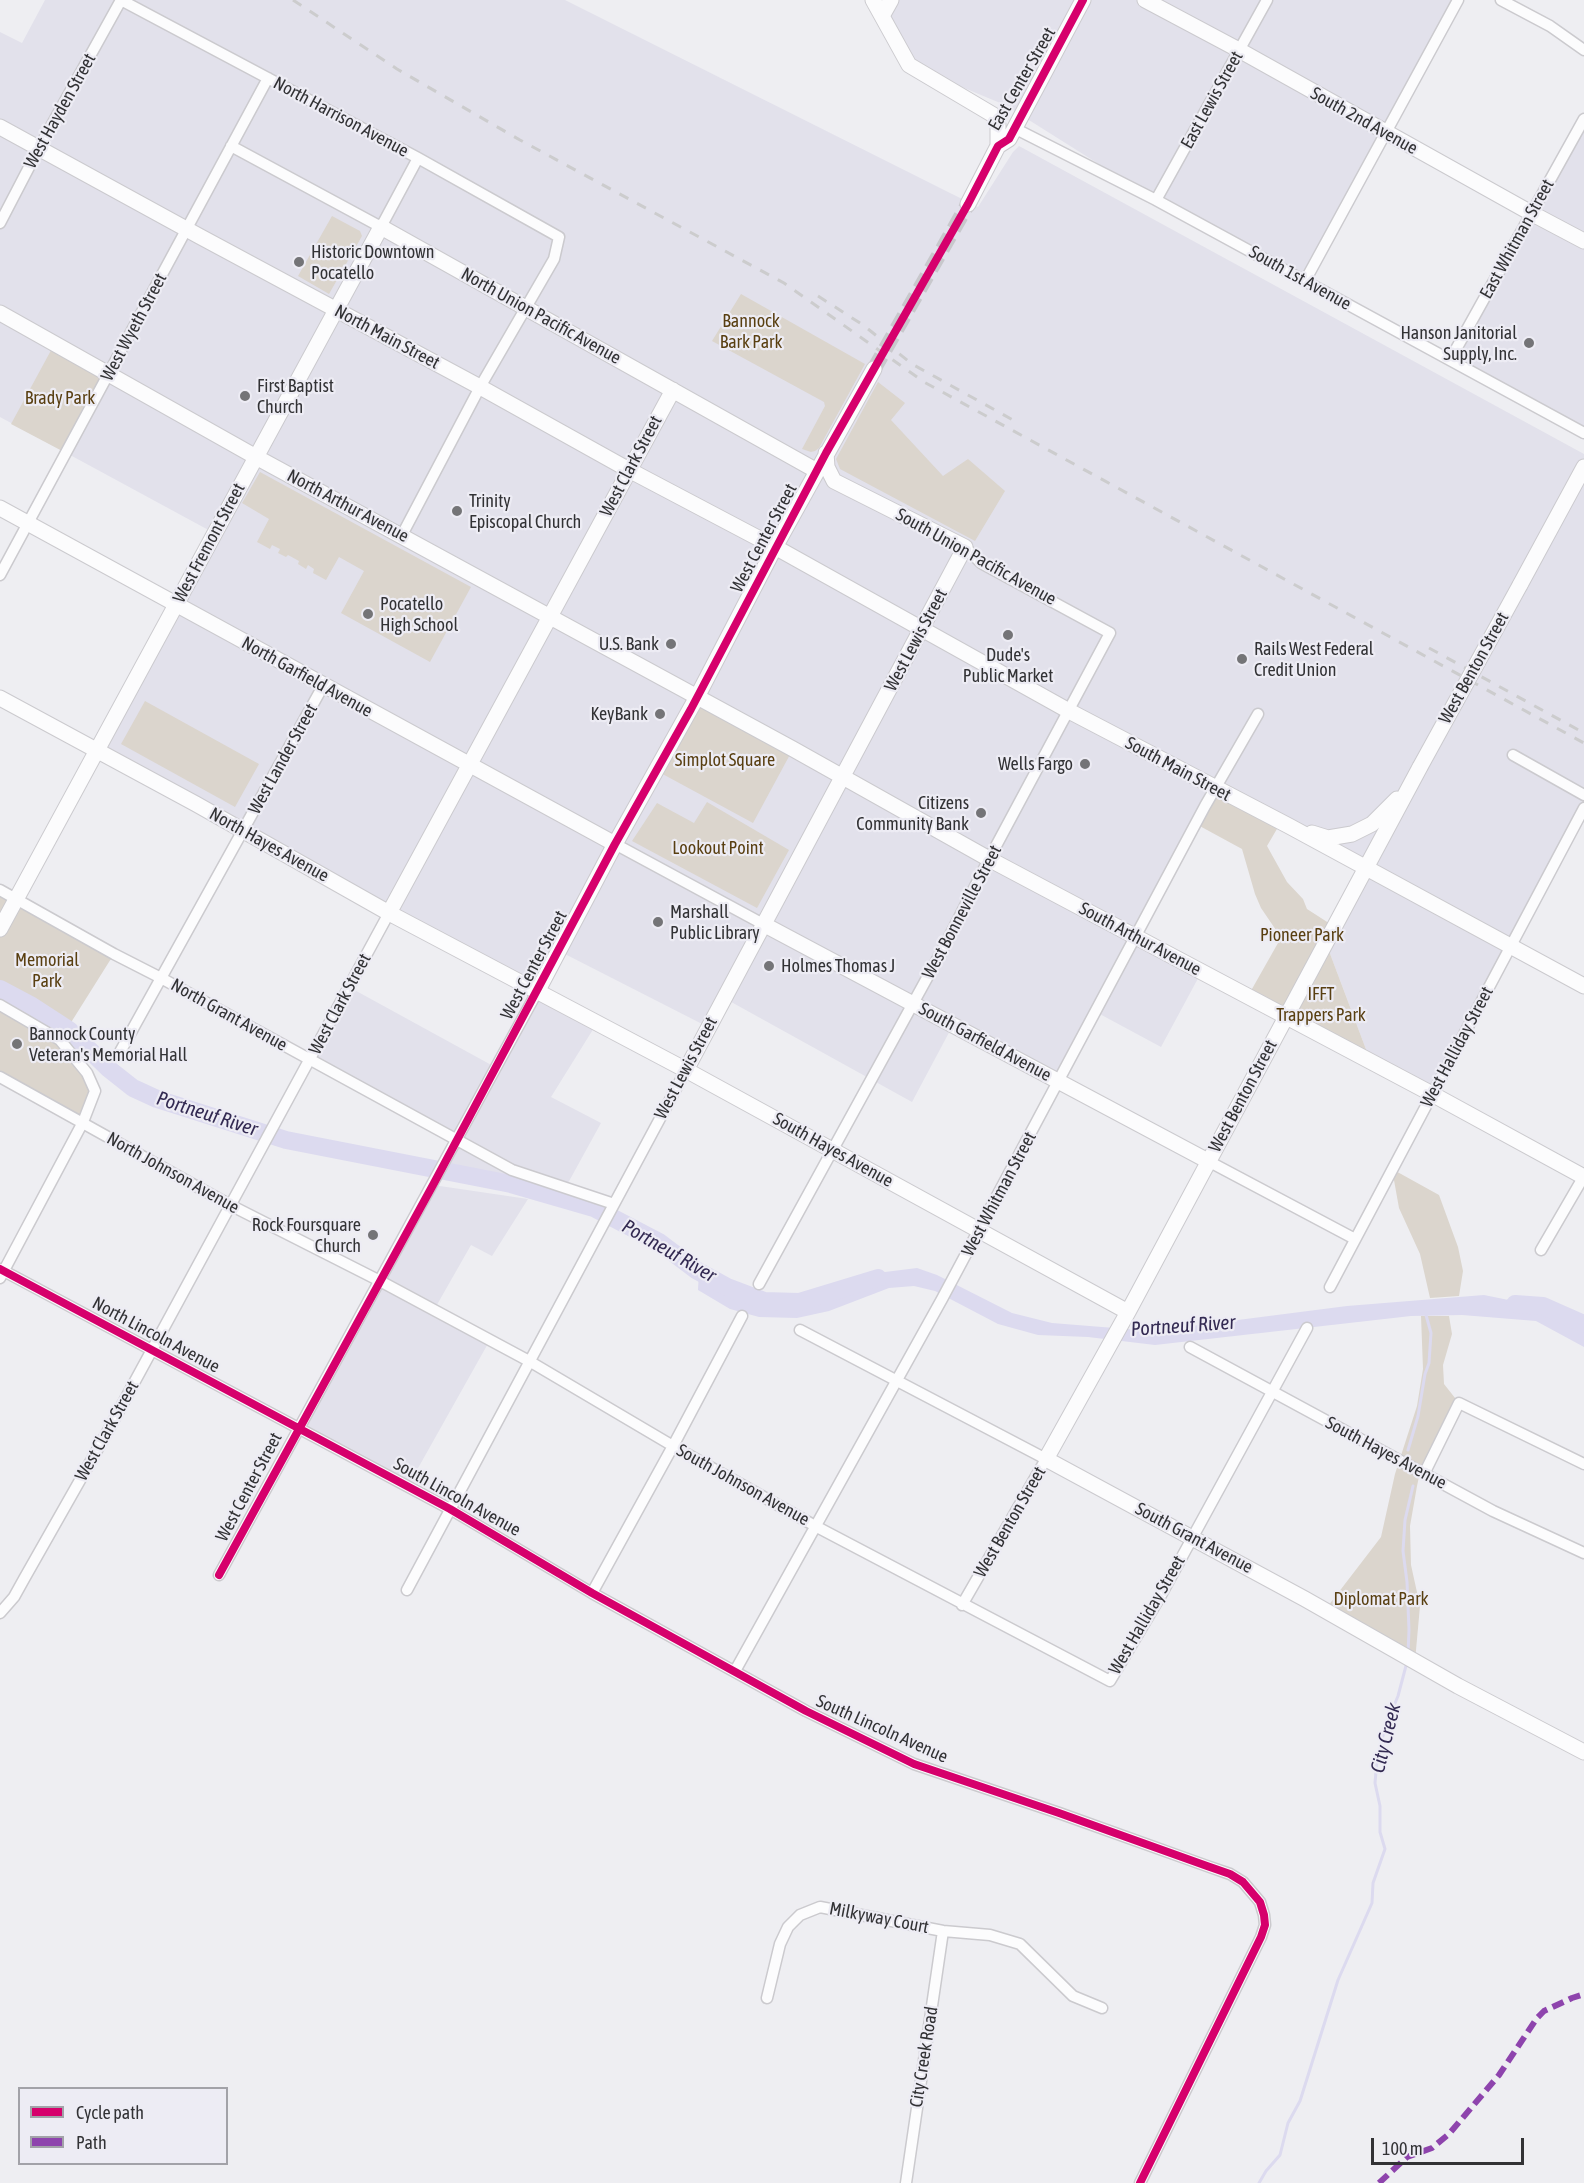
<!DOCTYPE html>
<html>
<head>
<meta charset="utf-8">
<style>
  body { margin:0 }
  #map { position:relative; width:1584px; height:2183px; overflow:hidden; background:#eeeef2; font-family:"Asap Condensed",sans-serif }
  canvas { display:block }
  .legend { position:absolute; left:18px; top:2087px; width:210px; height:78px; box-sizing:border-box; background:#edecf4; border:2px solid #a2a2a8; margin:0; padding:8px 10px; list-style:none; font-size:18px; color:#323235 }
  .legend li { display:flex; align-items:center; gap:12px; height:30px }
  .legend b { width:30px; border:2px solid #a2a2a8 }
  .scale { position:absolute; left:1371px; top:2138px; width:153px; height:27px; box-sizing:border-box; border:3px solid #323235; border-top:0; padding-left:8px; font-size:18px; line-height:21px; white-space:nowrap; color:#323235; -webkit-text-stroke:4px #edecf4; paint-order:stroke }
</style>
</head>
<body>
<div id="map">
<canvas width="1584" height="2183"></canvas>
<ul class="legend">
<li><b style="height:8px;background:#d6006c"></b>Cycle path</li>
<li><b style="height:8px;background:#8e44ad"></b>Path</li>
</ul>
<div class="scale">100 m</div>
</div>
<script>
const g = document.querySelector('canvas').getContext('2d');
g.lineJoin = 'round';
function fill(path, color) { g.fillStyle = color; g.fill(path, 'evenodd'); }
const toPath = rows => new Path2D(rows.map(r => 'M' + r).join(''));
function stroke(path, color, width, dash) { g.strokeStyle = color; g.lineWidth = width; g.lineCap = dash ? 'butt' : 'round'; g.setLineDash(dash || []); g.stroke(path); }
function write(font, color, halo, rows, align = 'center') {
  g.font = font + ' "Asap Condensed",sans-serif'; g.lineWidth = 4.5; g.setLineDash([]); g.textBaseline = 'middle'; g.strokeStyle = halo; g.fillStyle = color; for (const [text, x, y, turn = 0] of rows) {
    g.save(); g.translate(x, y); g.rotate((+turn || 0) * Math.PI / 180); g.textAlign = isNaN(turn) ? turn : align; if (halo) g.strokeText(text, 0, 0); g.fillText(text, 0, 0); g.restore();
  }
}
const built = toPath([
  [45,0,565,0,978,207,1013,152,1019,146,1584,454,1584,808,1432,1094,1370,1060,1326,943,1366,869,1216,789,1136,936,1202,971,1161,1047,1096,1012,1059,1081,953,1025,912,1102,724,998,708,1027,559,951,537,992,597,1023,551,1097,601,1123,562,1194,445,1162,457,1140,310,1059,349,987,495,1067,537,992,97,750,214,533,0,417,0,32,22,43],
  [873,0,1458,0,1305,281,1156,200,1005,105,909,65],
  [1584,124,1584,434,1450,360],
  [433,1185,528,1199,492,1256,471,1245,434,1310,490,1340,408,1486,298,1427]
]);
const green = toPath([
  [332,216,360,231,362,236,329,294,298,276],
  [741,294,865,364,819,448,815,451,811,452,802,449,825,406,824,402,712,341],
  [55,343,109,373,66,453,11,424],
  [878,382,905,403,891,420,943,476,968,459,1005,491,975,541,840,469,836,459],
  [260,472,471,587,430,662,341,613,364,571,339,557,326,580,313,573,314,569,308,565,306,569,298,564,299,561,288,555,286,557,278,553,280,549,272,545,270,549,257,542,269,519,242,503],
  [697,697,793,749,753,823,657,771],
  [145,701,259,764,235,807,121,744],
  [1216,789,1281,822,1267,846,1287,882,1303,899,1307,909,1335,927,1326,943,1370,1060,1248,996,1278,943,1278,933,1261,908,1255,894,1242,849,1196,824],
  [707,802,789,850,757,908,632,841,657,803,694,823],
  [0,890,114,954,60,1040,95,1091,83,1122,0,1077],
  [1392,1169,1439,1195,1458,1247,1463,1271,1459,1296,1430,1298,1420,1254,1399,1208],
  [1421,1316,1449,1316,1452,1334,1443,1365,1444,1384,1459,1403,1420,1472,1417,1486,1410,1526,1411,1565,1420,1606,1415,1661,1325,1610,1381,1537,1395,1474,1417,1406,1423,1369]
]);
const water = toPath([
  [917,1268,937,1275,1012,1313,1052,1323,1152,1331,1347,1306,1484,1295,1538,1306,1584,1325,1584,1347,1536,1321,1462,1315,1411,1316,1155,1345,1088,1337,1038,1335,998,1324,935,1291,914,1286,889,1288,829,1311,797,1318,759,1317,730,1309,698,1290,699,1270,746,1301,793,1308,833,1300,867,1278,885,1272]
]);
const stream = toPath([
  [1408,1450,1418,1416,1425,1374,1429,1363,1431,1333,1426,1315],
  [1408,1653,1409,1630,1407,1582,1403,1551,1405,1520,1413,1486],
  [1259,2183,1266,2171,1280,2155,1288,2123,1300,2101,1338,1980,1372,1903,1373,1883,1385,1849,1380,1832,1380,1806,1375,1783,1377,1760,1385,1728,1398,1696,1407,1662]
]);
const river = toPath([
  [0,989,32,1006,69,1030,109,1069,133,1088,157,1099,286,1140,511,1184,594,1208,659,1242,696,1270,727,1287,764,1301,799,1302,878,1278],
  [1515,1304,1543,1306,1584,1324]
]);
const secondaryTunnel = toPath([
  [874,369,968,204]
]);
const street = toPath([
  [121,0,418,158,559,237,554,259,480,387,402,535],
  [1501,0,1550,26,1584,50],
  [1014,128,1156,200,1584,433],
  [231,146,381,227,418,158],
  [1156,200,1267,0],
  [0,223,39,148,121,0],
  [1305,281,1458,0],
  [1450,360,1584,119],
  [0,575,268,78],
  [1513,755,1584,795],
  [615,844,763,924],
  [0,890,114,954,161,978,512,1170,614,1204],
  [0,1005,60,1040,87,1073,95,1091,83,1122,0,1278],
  [120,1052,323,686],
  [0,1077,230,1205,380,1281,529,1361,673,1446,817,1527,1110,1681,1160,1597,1307,1328],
  [1208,1161,1355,1239],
  [1541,1250,1584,1176],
  [0,1269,450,1509,592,1593,806,1711,914,1764,1059,1813,1207,1866,1230,1874,1243,1882,1260,1902,1264,1915,1265,1925,1261,1937,1140,2183],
  [759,1284,944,947,989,859,1110,633,981,563,965,547],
  [1330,1287,1584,808],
  [800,1330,1046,1459,962,1605],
  [1190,1347,1493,1511,1584,1553],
  [1424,1474,1459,1403,1584,1464],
  [219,1575,537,992],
  [407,1590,686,1070],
  [592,1593,673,1446,742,1316],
  [0,1613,14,1597,24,1579,109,1429,389,913],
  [735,1671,942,1299,1205,806,1258,714],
  [767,1998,780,1944,788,1927,800,1915,820,1907,943,1931,990,1935,1020,1944,1073,1996,1102,2008],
  [906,2183,943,1931]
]);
const secondary = toPath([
  [873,0,909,65,995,116,998,125,998,146],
  [1145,0,1239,50,1531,213,1584,241],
  [882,16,891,0],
  [0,127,199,236,480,387,629,470,775,547,1069,711,1289,826,1584,986],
  [968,204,998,146,1009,139,1083,0],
  [0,313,256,457,793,749,989,859,1432,1094,1584,1177],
  [0,508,615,844],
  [1520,585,1584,467],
  [0,698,196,804,389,913,686,1070,1128,1312],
  [1420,767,1128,1312,1046,1459,1305,1599,1458,1686,1584,1752],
  [1312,833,1328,838,1352,834,1372,824,1397,799],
  [389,913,673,390],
  [763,924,1208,1161],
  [0,929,381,227,817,471],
  [537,992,615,844,697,697,775,547,874,369],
  [686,1070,965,547,834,481,827,467,826,453]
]);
const rail = toPath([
  [293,0,397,69,520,140,784,283,924,382,1584,743],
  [818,296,863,325,912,364,1013,420],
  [1429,648,1584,733]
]);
const secondaryBridge = toPath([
  [1420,767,1520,585]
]);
const quiet = toPath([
  [1379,2183,1407,2157,1432,2148,1449,2134,1499,2075,1537,2018,1544,2011,1572,1998,1584,1994]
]);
const cycleway = toPath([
  [0,1269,450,1509,592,1593,806,1711,914,1764,1059,1813,1207,1866,1230,1874,1243,1882,1260,1902,1264,1915,1265,1925,1261,1937,1140,2183],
  [219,1575,433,1185,615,844,691,709,826,453,968,204,998,146,1009,139,1083,0]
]);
const markers = [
  [299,262,6,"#747477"],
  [1529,343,6,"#747477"],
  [245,396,6,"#747477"],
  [457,511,6,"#747477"],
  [368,614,6,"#747477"],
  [1008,635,6,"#747477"],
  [671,644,6,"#747477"],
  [1242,659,6,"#747477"],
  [660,714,6,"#747477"],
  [1085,764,6,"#747477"],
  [981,813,6,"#747477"],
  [658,922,6,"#747477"],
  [769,966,6,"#747477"],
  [17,1044,6,"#747477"],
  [373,1235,6,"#747477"]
];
const streetNames = [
  ["East Center Street",1022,79,-60],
  ["East Lewis Street",1212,100,-61],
  ["West Hayden Street",60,111,-61],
  ["North Harrison Avenue",341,117,28],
  ["South 2nd Avenue",1364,121,29],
  ["East Whitman Street",1517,239,-61],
  ["South 1st Avenue",1300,278,29],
  ["North Union Pacific Avenue",541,316,29],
  ["West Wyeth Street",134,327,-62],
  ["North Main Street",387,337,28],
  ["West Clark Street",631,466,-62],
  ["North Arthur Avenue",348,506,28],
  ["West Center Street",764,538,-62],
  ["West Fremont Street",209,543,-62],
  ["South Union Pacific Avenue",976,557,29],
  ["West Lewis Street",916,640,-62],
  ["West Benton Street",1474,668,-61],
  ["North Garfield Avenue",307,677,29],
  ["West Lander Street",283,759,-61],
  ["South Main Street",1178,769,28],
  ["North Hayes Avenue",269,845,29],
  ["West Bonneville Street",962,912,-62],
  ["South Arthur Avenue",1140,939,28],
  ["West Center Street",534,965,-62],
  ["West Clark Street",340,1004,-62],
  ["North Grant Avenue",229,1015,29],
  ["South Garfield Avenue",985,1042,28],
  ["West Halliday Street",1457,1047,-62],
  ["West Lewis Street",686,1068,-62],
  ["West Benton Street",1243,1096,-62],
  ["South Hayes Avenue",833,1150,29],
  ["North Johnson Avenue",173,1173,29],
  ["West Whitman Street",999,1194,-62],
  ["North Lincoln Avenue",156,1335,28],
  ["West Clark Street",107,1431,-61],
  ["South Hayes Avenue",1386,1453,28],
  ["South Johnson Avenue",743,1485,29],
  ["West Center Street",249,1487,-62],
  ["South Lincoln Avenue",457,1497,29],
  ["West Benton Street",1010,1522,-60],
  ["South Grant Avenue",1194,1538,28],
  ["West Halliday Street",1147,1615,-60],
  ["South Lincoln Avenue",882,1729,24],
  ["Milkyway Court",879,1918,11],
  ["City Creek Road",924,2057,-81]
];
const poiNames = [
  ["Historic Downtown",311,252],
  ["Pocatello",311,273],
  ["Hanson Janitorial",1517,333,"right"],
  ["Supply, Inc.",1517,354,"right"],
  ["First Baptist",257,386],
  ["Church",257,407],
  ["Trinity",469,501],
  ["Episcopal Church",469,522],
  ["Pocatello",380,604],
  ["High School",380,625],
  ["U.S. Bank",659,644,"right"],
  ["Rails West Federal",1254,649],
  ["Credit Union",1254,670],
  ["Dude's",1008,655,"center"],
  ["Public Market",1008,676,"center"],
  ["KeyBank",648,714,"right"],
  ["Wells Fargo",1073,764,"right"],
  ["Citizens",969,803,"right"],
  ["Community Bank",969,824,"right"],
  ["Marshall",670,912],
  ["Public Library",670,933],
  ["Holmes Thomas J",781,966],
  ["Bannock County",29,1034],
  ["Veteran's Memorial Hall",29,1055],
  ["Rock Foursquare",361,1225,"right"],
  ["Church",361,1246,"right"]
];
const parkNames = [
  ["Bannock",751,321],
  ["Bark Park",751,342],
  ["Brady Park",60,398],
  ["Simplot Square",725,760],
  ["Lookout Point",718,848],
  ["Pioneer Park",1302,935],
  ["Memorial",47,960],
  ["Park",47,981],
  ["IFFT",1321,994],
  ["Trappers Park",1321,1015],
  ["Diplomat Park",1381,1599]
];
const waterNames = [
  ["Portneuf River",207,1114,18],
  ["Portneuf River",669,1251,30],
  ["Portneuf River",1183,1326,-4],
  ["City Creek",1386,1738,-76]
];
fill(built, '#e2e1eb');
fill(green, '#dbd5cd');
fill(water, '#dcdaef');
stroke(stream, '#dcdaef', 3);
stroke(river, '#dcdaef', 18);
stroke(secondaryTunnel, '#c8c8cc', 15, [15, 8]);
stroke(street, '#cbcace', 13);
stroke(secondary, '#cbcace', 17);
stroke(street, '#fcfcfd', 10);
stroke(secondary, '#fcfcfd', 15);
stroke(rail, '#cccccd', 3, [10, 10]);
stroke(secondaryBridge, '#cbcace', 17, []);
stroke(secondaryBridge, '#fcfcfd', 15);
stroke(quiet, '#8e44ad', 6, [12, 6]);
stroke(cycleway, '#d6006c', 8);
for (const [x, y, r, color] of markers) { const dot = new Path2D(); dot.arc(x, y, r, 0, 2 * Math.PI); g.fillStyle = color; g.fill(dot); stroke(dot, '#edecf4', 2); }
write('18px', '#323235', '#edecf4', streetNames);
write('18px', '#323235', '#edecf4', poiNames, 'left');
write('18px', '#593f11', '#edecf4', parkNames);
write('italic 20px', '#332a52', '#edecf4', waterNames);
</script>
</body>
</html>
